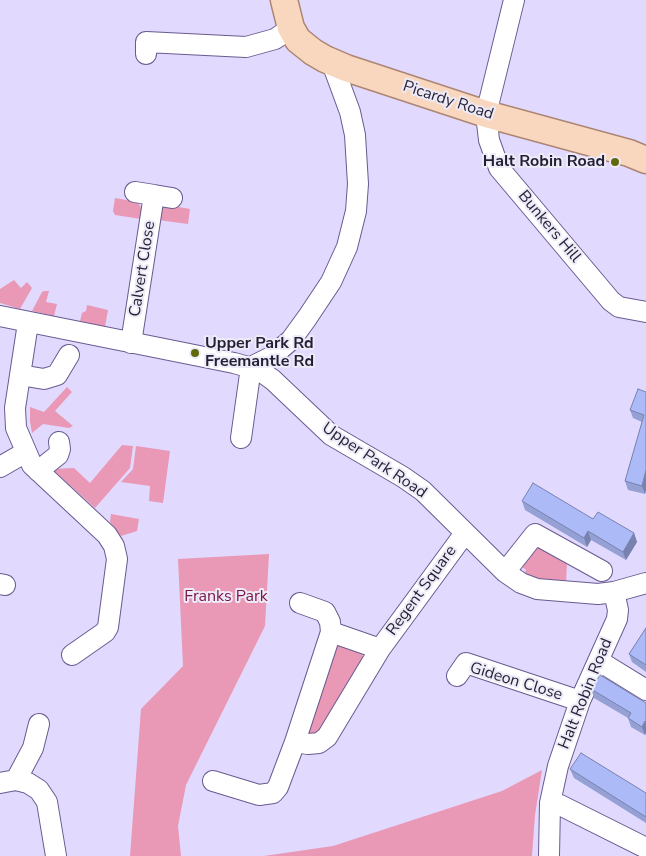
<!DOCTYPE html>
<html>
<head>
<meta charset="utf-8">
<style>
  body { margin:0 }
  canvas { display:block; background:#e2d9fe }
</style>
</head>
<body>
<canvas width="646" height="856"></canvas>
<script>
const g = document.querySelector('canvas').getContext('2d');
g.lineJoin = 'round';
function fill(path, color) { g.fillStyle = color; g.fill(path, 'evenodd'); }
const toPath = rows => new Path2D(rows.map(r => 'M' + r).join(''));
function stroke(path, color, width, dash) { g.strokeStyle = color; g.lineWidth = width; g.lineCap = dash ? 'butt' : 'round'; g.setLineDash(dash || []); g.stroke(path); }
function write(font, color, halo, rows, align = 'center') {
  g.font = font + ' "Nunito Sans",sans-serif'; g.lineWidth = 4; g.setLineDash([]); g.textBaseline = 'middle'; g.strokeStyle = halo; g.fillStyle = color; for (const [text, x, y, turn = 0] of rows) {
    g.save(); g.translate(x, y); g.rotate((+turn || 0) * Math.PI / 180); g.textAlign = isNaN(turn) ? turn : align; if (halo) g.strokeText(text, 0, 0); g.fillText(text, 0, 0); g.restore();
  }
}
const green = toPath([
  [115,198,138,202,142,210,141,219,115,215,113,211],
  [168,205,190,209,188,224,158,220,162,208],
  [14,280,21,288,27,282,32,288,20,309,0,303,0,289],
  [44,291,49,291,46,302,57,304,54,316,32,311,42,292],
  [87,305,108,310,105,327,80,321,82,313,86,311],
  [67,387,72,392,55,411,73,426,69,428,43,424,32,433,30,421,30,407,44,412],
  [122,445,133,446,130,468,95,508,52,469,74,468,90,483],
  [136,446,170,451,163,503,149,501,150,486,121,482,133,469],
  [111,514,139,519,137,531,121,536,110,522],
  [537,546,567,562,566,584,542,581,524,574,526,570,521,566],
  [269,554,265,626,186,785,178,826,181,856,130,856,141,709,183,666,178,559],
  [338,645,360,651,364,658,321,735,310,736,308,733,334,647],
  [542,770,535,815,532,856,264,856,333,846,502,791]
]);
const minor = toPath([
  [514,0,486,114,489,140,499,168,611,301,619,307,646,312],
  [146,54,146,42,246,47,275,39,291,28],
  [135,192,154,195],
  [0,316,234,363,259,370,273,380,331,435,403,477,423,491,505,572,521,583,537,589,598,594,614,592,646,583],
  [28,323,15,408,16,428,32,465,107,535,114,546,117,559,108,627,105,632,72,655],
  [131,343,154,195,172,198],
  [20,375,44,379,57,375,69,355],
  [241,438,251,367,271,357,291,340,307,318,331,282,347,247,356,211,358,184,355,135,350,112,332,63],
  [0,467,26,452],
  [38,471,58,455,60,449,59,442],
  [505,572,535,534,602,571],
  [0,584,5,585],
  [300,603,325,612,330,622,331,632],
  [599,661,646,690],
  [457,676,466,663,580,701],
  [295,742,308,744,319,743,327,737,380,649],
  [16,780,33,748,39,724],
  [213,781,259,795,273,793,278,787,295,742,331,632,380,649,465,533],
  [0,783,16,780,28,783,39,790,47,802,56,856],
  [550,803,560,805,646,848],
  [549,856,550,803,558,766,580,701,617,619,618,610,614,592]
]);
const major = toPath([
  [284,0,291,28,298,40,313,52,325,59,346,68,486,114,629,153,646,160]
]);
const wall = toPath([
  [646,392,646,490,645,494,628,490,625,481,642,422,633,418,630,410],
  [522,501,593,519,634,533,637,542,626,560,591,540,587,547,525,510],
  [646,628,646,672,632,662,629,654],
  [591,689,646,703,646,733,645,735,631,727,628,718,594,698],
  [570,769,646,793,646,823,574,778]
]);
const shadedWall = toPath([
  [646,470,646,490,645,494,642,486],
  [588,531,591,540,587,547,584,538],
  [634,533,637,542,626,560,623,552],
  [645,721,646,724,646,733,645,735,642,727]
]);
const building = toPath([
  [638,389,646,392,646,470,642,486,625,481,644,415,630,410,638,389],
  [533,483,593,519,598,512,634,533,623,552,588,531,584,538,522,501,533,483],
  [646,628,646,665,629,654,646,628],
  [600,675,646,703,646,722,645,721,642,727,628,718,631,713,591,689,600,675],
  [581,753,646,793,646,817,570,769,581,753]
]);
const markers = [
  [615,162,5,"#61690d"],
  [195,353,5,"#61690d"]
];
const streetNames = [
  ["Picardy Road",448,101,18],
  ["Bunkers Hill",549,227,50],
  ["Calvert Close",143,269,-81],
  ["Upper Park Road",374,461,34],
  ["Regent Square",422,591,-54],
  ["Gideon Close",516,682,17],
  ["Halt Robin Road",586,694,-68]
];
const poiNames = [
  ["Halt Robin Road",605,162],
  ["Upper Park Rd",205,344,"left"],
  ["Freemantle Rd",205,362,"left"]
];
const parkNames = [
  ["Franks Park",226,597]
];
fill(green, '#e998b6');
stroke(minor, '#695b90', 22);
stroke(major, '#ac8573', 29);
stroke(minor, '#fff', 20);
stroke(major, '#f9d7bf', 26);
fill(wall, '#95a0d5');
fill(shadedWall, '#7982ae');
fill(building, '#adbaf8');
stroke(building, '#7982ae', 1);
for (const [x, y, r, color] of markers) { const dot = new Path2D(); dot.arc(x, y, r, 0, 2 * Math.PI); g.fillStyle = color; g.fill(dot); stroke(dot, '#edebf7', 2); }
write('16px', '#241e34', '#edebf7', streetNames);
write('bold 16px', '#241e34', '#edebf7', poiNames, 'right');
write('16px', '#7b1348', '#edebf7', parkNames);
</script>
</body>
</html>
